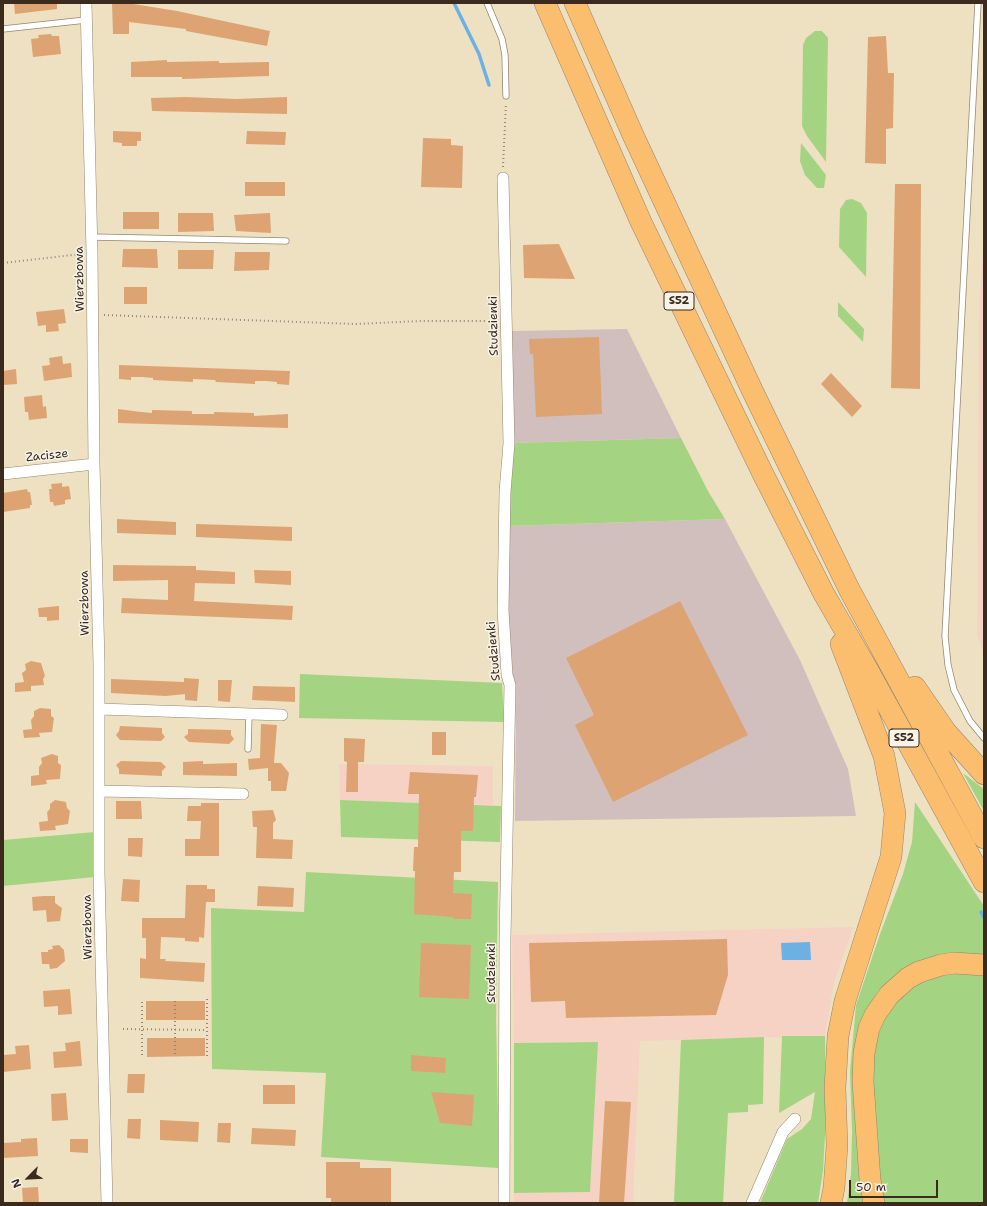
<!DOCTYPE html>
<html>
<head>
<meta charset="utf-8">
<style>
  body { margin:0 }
  #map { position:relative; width:987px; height:1206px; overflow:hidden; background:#eee1c1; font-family:"Shantell Sans",sans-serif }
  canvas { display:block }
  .frame { position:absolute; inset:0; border:4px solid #3b2a1e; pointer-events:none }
  .north { position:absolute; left:8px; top:1158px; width:40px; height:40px; -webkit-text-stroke:3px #f7f3e8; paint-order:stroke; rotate:246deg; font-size:11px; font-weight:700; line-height:16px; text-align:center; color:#3b2a1e }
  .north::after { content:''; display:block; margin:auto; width:14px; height:18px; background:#3b2a1e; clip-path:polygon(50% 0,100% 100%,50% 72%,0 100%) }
  .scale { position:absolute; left:849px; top:1180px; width:89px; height:18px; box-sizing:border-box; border:2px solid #3b2a1e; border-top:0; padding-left:5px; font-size:12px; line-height:14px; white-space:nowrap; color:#3b2a1e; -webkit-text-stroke:3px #f7f3e8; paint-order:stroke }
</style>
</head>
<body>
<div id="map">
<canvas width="987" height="1206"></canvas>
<div class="frame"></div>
<div class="north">N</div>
<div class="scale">50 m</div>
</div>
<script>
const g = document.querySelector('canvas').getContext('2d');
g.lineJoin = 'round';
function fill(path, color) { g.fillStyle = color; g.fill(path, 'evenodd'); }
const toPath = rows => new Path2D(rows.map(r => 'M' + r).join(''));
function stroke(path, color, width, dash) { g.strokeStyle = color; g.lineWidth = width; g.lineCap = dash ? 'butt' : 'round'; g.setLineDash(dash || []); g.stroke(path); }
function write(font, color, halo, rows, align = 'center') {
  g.font = font + ' "Shantell Sans",sans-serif'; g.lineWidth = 3; g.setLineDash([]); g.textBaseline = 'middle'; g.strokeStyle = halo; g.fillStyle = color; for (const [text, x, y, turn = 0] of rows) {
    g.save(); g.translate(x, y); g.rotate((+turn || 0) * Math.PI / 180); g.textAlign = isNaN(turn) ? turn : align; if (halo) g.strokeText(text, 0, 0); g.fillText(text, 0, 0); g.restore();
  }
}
const built = toPath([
  [984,238,984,654,977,635,979,305],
  [339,764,493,766,493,805,340,800],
  [853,927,834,983,825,1036,640,1041,633,1203,514,1203,514,1193,590,1192,598,1042,514,1043,512,935]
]);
const industrial = toPath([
  [627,329,681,438,511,443,510,331],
  [725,519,800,660,848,769,856,816,515,821,516,693,511,665,507,611,508,526]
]);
const green = toPath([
  [815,31,822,31,828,38,826,162,807,136,802,126,803,45,806,38],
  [801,143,826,175,824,188,817,188,805,175,800,161],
  [852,199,861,203,867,213,866,277,839,247,840,209,846,200],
  [838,302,864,329,863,342,838,316],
  [681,438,708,491,725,519,508,526,511,443],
  [300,674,502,683,504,722,299,718],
  [963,773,984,789,984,811],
  [340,800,501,806,500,842,341,837],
  [915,802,984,906,984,958,893,978,878,991,868,1008,864,1203,847,1203,851,1174,852,1132,850,1071,856,1005,880,934,903,874,912,842],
  [95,832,95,877,3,886,3,840],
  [306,872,498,882,496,1018,499,1168,321,1157,326,1073,212,1069,211,908,304,912],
  [963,971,984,974,984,1203,882,1203,872,1085,873,1054,881,1026,894,1004,903,994,920,983,943,975],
  [782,1036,825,1036,826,1118,823,1171,818,1203,760,1203,787,1139,802,1129,811,1119,815,1092,779,1113],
  [764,1037,763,1104,748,1105,748,1112,728,1113,723,1203,674,1203,681,1040],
  [598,1042,590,1192,514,1193,514,1043]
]);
const water = toPath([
  [810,942,811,960,782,960,781,943]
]);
const stream = toPath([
  [454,3,479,54,489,85],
  [981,912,984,918]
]);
const building = toPath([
  [14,3,57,3,57,9,15,14],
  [112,3,127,3,177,11,270,31,267,46,186,31,186,29,129,22,129,34,113,34],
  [51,34,52,36,59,36,61,54,33,57,31,39,39,38,38,35],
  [886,36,888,73,894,73,893,128,886,129,886,164,865,163,868,37],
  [167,60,167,62,219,61,219,63,269,62,269,76,182,79,182,77,131,77,131,62],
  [186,97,237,99,287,97,287,114,152,111,151,98],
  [113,131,141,132,141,141,137,141,137,146,122,146,122,143,113,142],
  [247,131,286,132,285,145,246,144],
  [423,138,451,139,451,145,463,146,462,188,421,187],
  [245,182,285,182,285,196,245,196],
  [895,184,921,184,920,389,891,388],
  [123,212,159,212,159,229,123,229],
  [178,213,213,213,214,231,178,232],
  [270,213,271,233,236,231,234,215],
  [559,244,575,279,524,278,523,245],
  [123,249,157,249,158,268,122,267],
  [178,250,214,250,213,269,178,269],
  [235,252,270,252,269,270,234,271],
  [124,287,147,287,147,304,124,304],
  [64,309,66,323,58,324,59,331,46,332,46,325,38,326,36,312],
  [599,337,602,414,536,417,533,354,530,354,529,339],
  [62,356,63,364,71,363,72,377,44,381,42,366,50,365,49,358],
  [119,365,290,371,289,385,277,384,277,382,266,381,255,381,255,384,216,382,215,380,193,379,193,382,153,380,153,378,142,377,131,377,131,380,119,379],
  [16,369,17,384,3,385,3,371],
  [831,373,862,406,852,417,821,384],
  [42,395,43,407,46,406,47,418,29,420,28,412,25,412,24,397],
  [118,409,141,412,152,413,152,410,192,411,192,414,214,414,214,412,254,413,254,416,288,414,288,428,118,423],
  [62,483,62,487,69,486,71,499,65,500,65,504,54,506,53,502,50,502,49,489,52,489,51,484],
  [27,489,28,492,30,492,32,505,30,505,30,508,3,512,3,493],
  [117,519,176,522,176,535,117,533],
  [196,524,292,527,292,541,196,537],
  [113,565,196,566,196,570,235,572,235,584,195,583,194,601,293,606,292,620,121,613,122,598,168,600,168,580,113,581],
  [254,570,291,571,291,585,255,583],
  [680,601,748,735,613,802,575,725,594,715,566,658],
  [59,606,59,620,47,621,47,617,39,617,38,608],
  [31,661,41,663,45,676,43,679,44,685,31,686,31,691,15,692,15,683,24,682,22,673,26,670,25,664],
  [184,678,199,679,197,701,185,700,185,694,166,696,111,693,111,679,184,682],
  [218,680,232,680,230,702,218,701],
  [253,686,295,687,295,702,252,700],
  [40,708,51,709,51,716,54,718,52,732,39,733,40,737,24,738,23,730,32,729,31,720,34,716,34,711],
  [261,724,277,725,274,763,281,763,289,773,286,791,271,791,271,781,268,781,268,768,249,770,248,759,260,758],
  [120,726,162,728,162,733,165,737,161,741,120,740,116,735,119,731],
  [188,729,231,730,231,735,234,739,229,744,189,742,184,737,188,734],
  [432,732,446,732,446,755,432,755],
  [344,738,365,739,364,762,358,762,358,792,346,792,347,762,344,761],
  [52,754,58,756,58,763,61,765,60,779,46,780,47,784,31,786,31,776,39,775,39,767,42,763,41,758],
  [121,761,161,762,166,767,162,771,162,776,119,774,119,769,116,765],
  [203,761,203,764,237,763,237,776,183,775,183,762],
  [410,772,478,775,476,797,474,797,473,831,461,831,461,872,454,872,453,893,472,894,471,919,453,919,453,917,414,914,415,871,413,871,414,847,418,847,419,794,408,794],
  [55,800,66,802,67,808,70,811,68,824,55,826,56,830,40,831,39,822,48,821,47,812,50,809,50,804],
  [116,801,141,801,142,819,116,819],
  [201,803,219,803,219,856,185,856,185,839,200,839,201,821,187,821,188,806,201,806],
  [273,810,276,820,273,823,273,839,293,840,292,859,256,858,257,827,253,827,252,811],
  [128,838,143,838,142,857,128,856],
  [123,879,140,880,139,902,121,901],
  [186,885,207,885,207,889,215,889,215,902,206,902,204,938,199,937,199,942,185,941,185,938,161,937,160,959,166,959,165,961,205,963,204,982,140,978,140,958,146,959,146,938,142,938,142,918,185,918],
  [258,886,294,888,293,907,257,906],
  [44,896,55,896,55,903,62,908,60,921,47,922,46,910,33,911,32,897],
  [727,939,728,975,716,1015,566,1018,565,1001,531,1002,529,943],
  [421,943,471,945,469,999,419,997],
  [59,945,64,950,65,961,57,968,50,969,49,964,42,964,41,952,48,952,48,950,53,949,52,946],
  [70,989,72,1014,58,1015,58,1006,44,1007,43,991],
  [146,1001,205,1001,205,1020,146,1020],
  [147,1038,205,1038,205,1056,147,1057],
  [80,1041,82,1066,54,1068,53,1052,66,1051,65,1043],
  [29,1045,31,1069,3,1072,3,1055,16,1054,15,1046],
  [411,1055,446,1058,445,1073,411,1071],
  [128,1074,145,1074,144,1093,127,1093],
  [263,1085,295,1085,295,1104,263,1104],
  [431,1092,474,1095,472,1126,440,1123],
  [66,1093,68,1120,52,1121,51,1094],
  [605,1101,631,1102,624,1203,599,1203],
  [128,1119,141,1119,140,1139,127,1138],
  [160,1120,199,1122,198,1142,160,1140],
  [218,1123,231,1123,230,1143,217,1142],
  [252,1128,296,1130,295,1146,251,1144],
  [37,1138,38,1156,3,1158,3,1143,21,1142,21,1139],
  [70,1139,88,1139,88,1153,70,1152],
  [326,1162,360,1162,360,1168,391,1168,391,1203,331,1203,331,1198,326,1198],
  [38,1187,39,1203,23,1203,22,1188]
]);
const path = toPath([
  [503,167,506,103],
  [3,263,81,254],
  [104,315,356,324,420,321,496,321],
  [207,999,207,1059],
  [175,1001,175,1056],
  [142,1002,142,1055],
  [123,1029,207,1030]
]);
const lane = toPath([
  [487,3,502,39,505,55,506,96],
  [978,3,945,636,948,665,954,690,970,721,984,738],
  [3,29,86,20],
  [92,237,286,241],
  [248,749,249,714]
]);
const street = toPath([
  [86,3,92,253,94,464,99,663,99,873,107,1203],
  [503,178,509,443,505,492,503,610,507,675,510,685,505,939,504,1203],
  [3,474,94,464],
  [99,709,282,715],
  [100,791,243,794],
  [752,1203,783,1132,795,1119]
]);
const highway = toPath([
  [545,3,641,222,763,474,824,594,869,672,984,882],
  [575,3,633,135,753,392,849,589,984,838],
  [915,687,946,732,984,774],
  [831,1203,834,1188,837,1146,835,1088,838,1036,845,1001,891,857,895,813,884,756,841,644],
  [874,1203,870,1180,863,1082,864,1053,869,1028,875,1015,889,995,908,978,919,972,941,965,954,963,984,965]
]);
const shields = [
  [679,301,30],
  [904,738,30]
];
const shieldNames = [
  ["S52",679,301],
  ["S52",904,738]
];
const streetNames = [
  ["Wierzbowa",80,279,-91],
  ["Studzienki",494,326,-91],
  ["Zacisze",47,456,-6],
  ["Wierzbowa",85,603,-91],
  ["Studzienki",494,651,-95],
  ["Wierzbowa",88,927,-91],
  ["Studzienki",492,973,-90]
];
fill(built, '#f6d2c4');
fill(industrial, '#d1bfbe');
fill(green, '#a4d482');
fill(water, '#6cb1e2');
stroke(stream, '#6cb1e2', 3.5);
fill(building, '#dda373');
stroke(lane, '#948670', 7);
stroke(street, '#948670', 12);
stroke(highway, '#948670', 22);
stroke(path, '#948670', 2, [1, 3]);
stroke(lane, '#fff', 5.5);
stroke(street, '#fff', 11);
stroke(highway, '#fbbd6e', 21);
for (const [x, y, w] of shields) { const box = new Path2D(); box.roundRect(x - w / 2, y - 9, w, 18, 3); g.fillStyle = '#f7f3e8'; g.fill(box); stroke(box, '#3b2a1e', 1); }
write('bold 11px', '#3b2a1e', null, shieldNames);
write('12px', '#3b2a1e', '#f7f3e8', streetNames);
</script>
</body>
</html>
